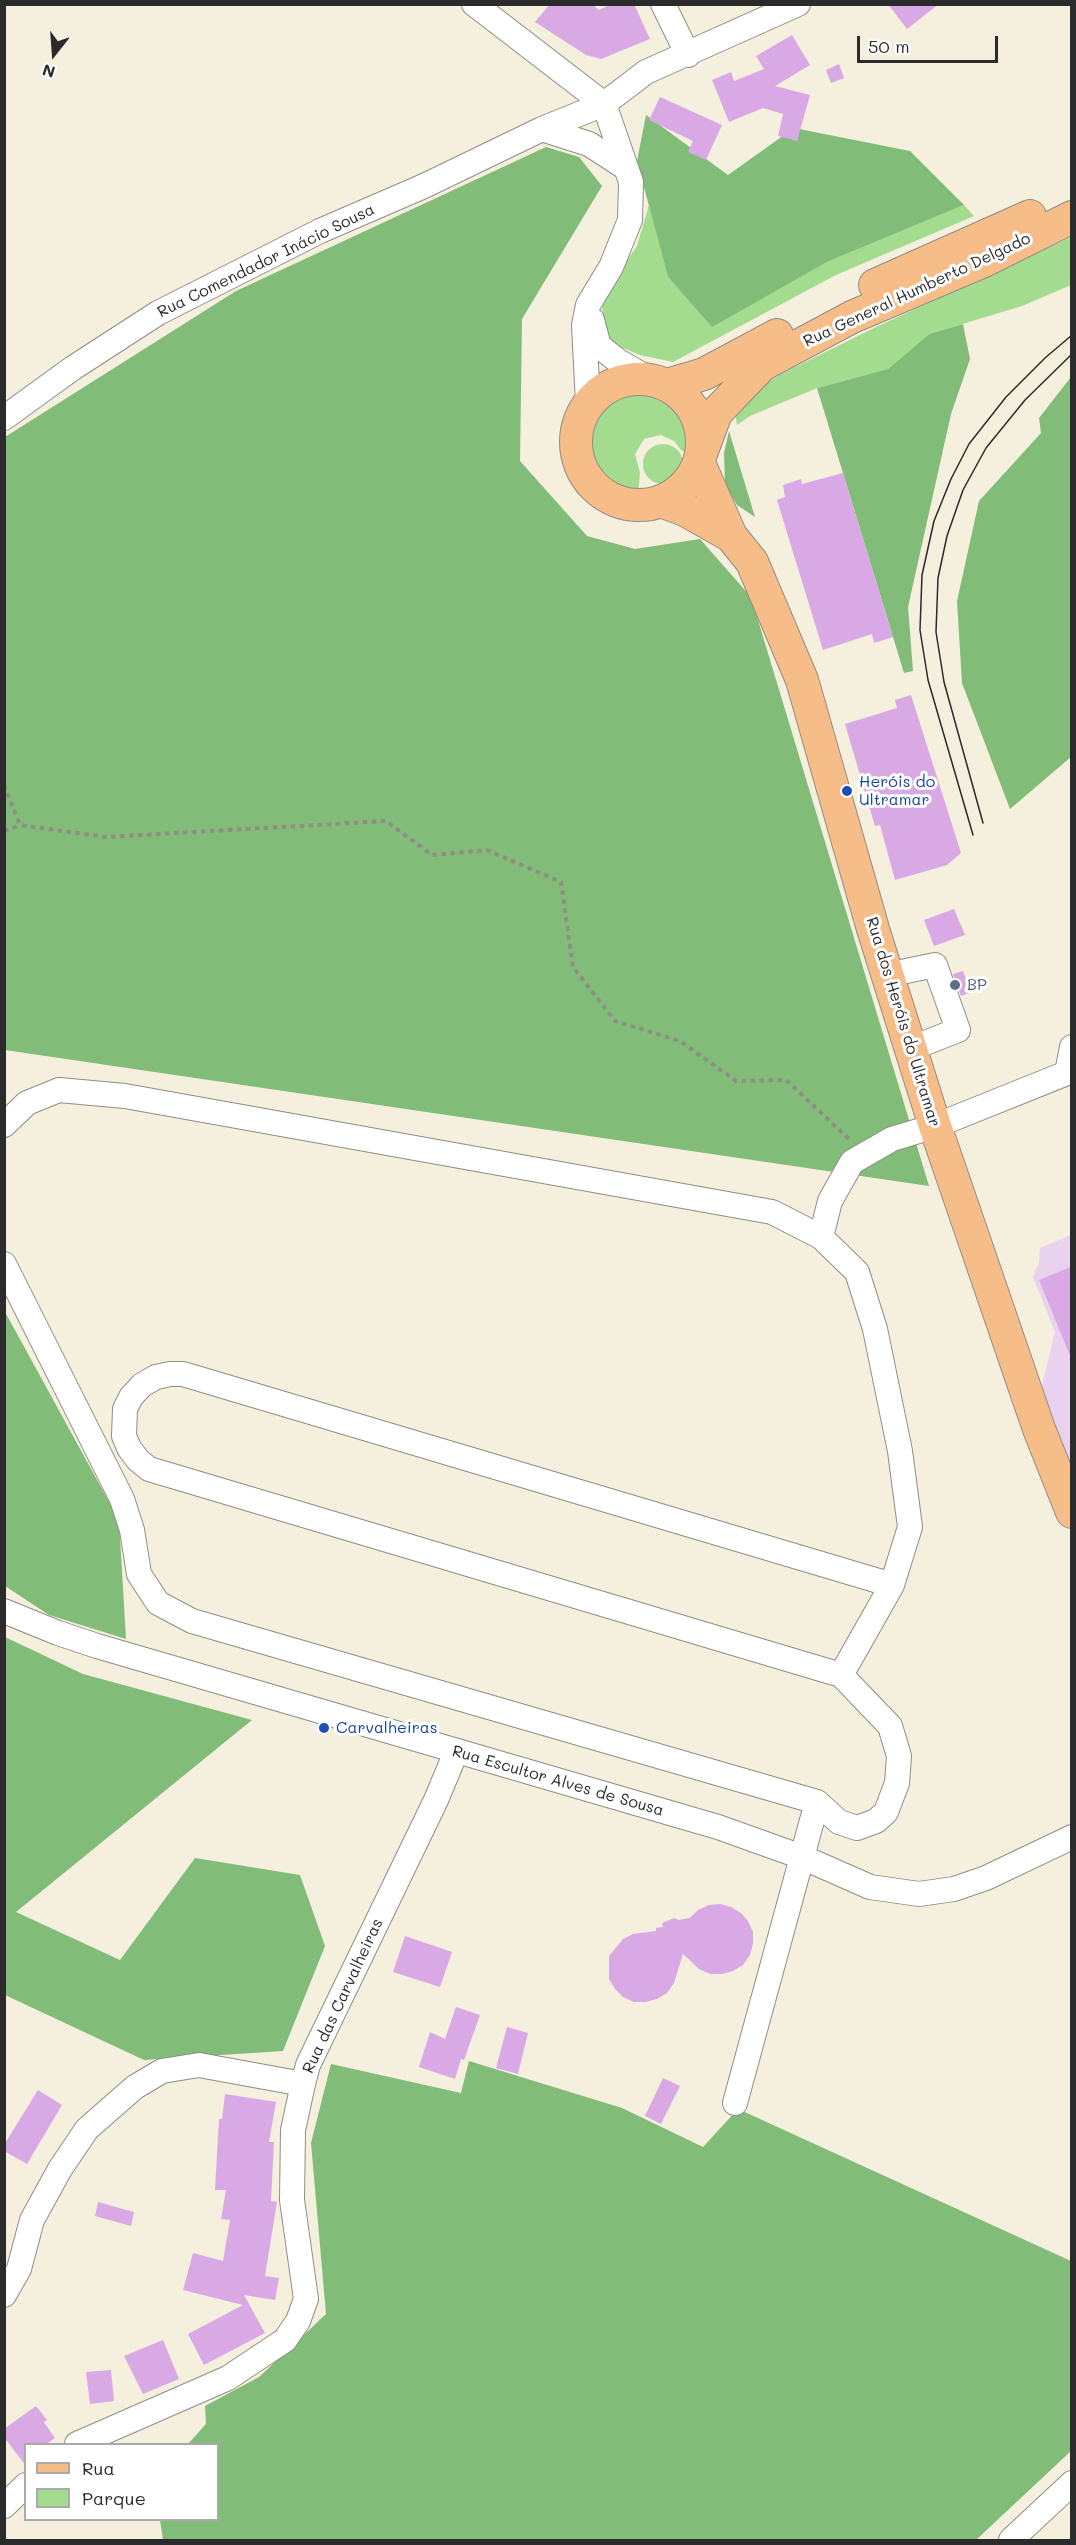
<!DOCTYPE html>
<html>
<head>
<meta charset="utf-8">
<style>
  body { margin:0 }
  #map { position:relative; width:1076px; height:2545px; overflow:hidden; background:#f5efdd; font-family:Mali,sans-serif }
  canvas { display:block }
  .frame { position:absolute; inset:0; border:6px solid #2b2b2b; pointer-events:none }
  .legend { position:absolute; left:24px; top:2443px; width:195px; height:78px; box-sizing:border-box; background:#fff; border:2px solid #aaa; margin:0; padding:8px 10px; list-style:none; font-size:18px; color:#2b2b2b }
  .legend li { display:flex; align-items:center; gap:12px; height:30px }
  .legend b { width:30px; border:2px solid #aaa }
  .north { position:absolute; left:24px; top:24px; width:60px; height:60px; -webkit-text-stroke:4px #fff; paint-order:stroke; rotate:197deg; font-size:16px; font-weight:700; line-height:24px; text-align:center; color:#2b2b2b }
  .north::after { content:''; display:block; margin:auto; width:21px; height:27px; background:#2b2b2b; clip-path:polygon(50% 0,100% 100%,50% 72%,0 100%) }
  .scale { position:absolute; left:857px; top:36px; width:141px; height:27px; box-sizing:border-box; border:3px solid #2b2b2b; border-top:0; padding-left:8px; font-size:18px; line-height:21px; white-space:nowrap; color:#2b2b2b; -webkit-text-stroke:4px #fff; paint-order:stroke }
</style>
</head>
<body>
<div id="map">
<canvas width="1076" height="2545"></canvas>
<div class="frame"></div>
<ul class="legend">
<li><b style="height:8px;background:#f7bd88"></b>Rua</li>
<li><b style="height:16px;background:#a3dc8e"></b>Parque</li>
</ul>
<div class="north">N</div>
<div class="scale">50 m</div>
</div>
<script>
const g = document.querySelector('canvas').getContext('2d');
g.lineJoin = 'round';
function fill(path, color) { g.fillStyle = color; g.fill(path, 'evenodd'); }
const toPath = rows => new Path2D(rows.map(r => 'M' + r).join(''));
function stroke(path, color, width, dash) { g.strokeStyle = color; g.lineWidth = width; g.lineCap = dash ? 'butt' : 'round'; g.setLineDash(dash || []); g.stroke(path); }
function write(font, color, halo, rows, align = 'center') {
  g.font = font + ' Mali,sans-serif'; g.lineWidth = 6; g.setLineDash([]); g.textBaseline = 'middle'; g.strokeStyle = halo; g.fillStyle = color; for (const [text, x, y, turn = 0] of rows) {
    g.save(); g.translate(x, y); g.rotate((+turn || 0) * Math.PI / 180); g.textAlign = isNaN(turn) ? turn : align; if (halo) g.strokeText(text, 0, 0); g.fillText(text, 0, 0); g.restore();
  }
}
const built = toPath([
  [1071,1235,1071,1472,1040,1394,1055,1332,1033,1277,1039,1262,1040,1248]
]);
const green = toPath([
  [649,205,668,277,712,326,827,262,964,205,974,216,836,275,673,362,640,355,616,345,605,333,602,306,613,281,637,246],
  [1071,237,1071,285,1022,306,929,334,888,369,817,388,750,416,737,425,735,412,747,395,781,374,874,328],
  [629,391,657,395,679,410,691,434,692,456,681,450,674,441,661,435,644,439,635,454,640,473,638,494,619,486,600,468,590,447,593,423,606,405],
  '643 464a20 20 0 1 1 40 0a20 20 0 1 1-40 0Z'
]);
const forest = toPath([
  [646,115,728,175,794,128,910,151,964,205,827,262,712,327,668,277,637,161],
  [546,147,579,157,602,186,522,319,520,461,587,536,635,549,700,539,751,597,929,1186,5,1050,5,437,236,291],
  [963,324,970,359,951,414,908,607,913,671,904,673,817,388,888,369,929,334],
  [1071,377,1071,757,1010,809,962,683,957,601,979,501,1041,433,1039,418],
  [729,431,755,517,737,505,725,484,724,453],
  [4,1310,119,1520,126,1639,49,1615,5,1586],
  [5,1637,83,1674,252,1720,16,1912,120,1960,195,1858,300,1875,325,1946,283,2051,144,2060,5,1995],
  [469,2061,622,2108,703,2147,738,2109,1071,2261,1071,2451,976,2540,163,2540,160,2520,218,2520,218,2444,188,2444,206,2424,205,2406,259,2377,326,2314,311,2143,331,2064,461,2093]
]);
const building = toPath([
  [550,4,592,4,599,10,611,4,634,4,650,39,601,59,586,55,535,22],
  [888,4,939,4,907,29],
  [792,35,810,65,775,86,810,95,797,141,778,136,783,114,763,108,729,122,712,80,731,72,734,81,764,69,756,56],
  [839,64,844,78,831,83,826,70],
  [660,97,722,125,706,160,688,152,693,141,649,120],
  [843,473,893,637,874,643,872,634,823,650,777,500,785,497,783,485,801,479,802,484],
  [911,695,961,853,947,865,895,880,880,825,875,826,845,724,897,708,895,700],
  [954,909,965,935,934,946,924,920],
  [963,971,971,992,961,996,953,974],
  [1071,1267,1071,1358,1039,1280],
  [720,1904,731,1907,741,1913,748,1921,753,1932,753,1944,750,1955,743,1965,733,1971,722,1974,710,1974,699,1969,683,1954,674,1983,667,1993,657,1999,646,2002,634,2002,623,1997,615,1989,609,1979,609,1956,623,1939,633,1934,656,1931,656,1928,663,1927,662,1923,674,1918,678,1920,690,1918,698,1910,709,1905],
  [405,1936,452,1952,440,1987,393,1972],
  [456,2007,480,2015,464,2060,461,2059,455,2079,419,2067,430,2032,445,2039],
  [507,2027,528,2033,518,2074,496,2068],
  [663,2078,680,2086,661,2124,645,2116],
  [38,2090,62,2105,27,2164,4,2151,4,2145],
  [225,2094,276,2102,269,2142,274,2142,271,2201,277,2202,265,2276,279,2278,275,2300,244,2295,265,2333,204,2365,188,2334,243,2305,183,2290,193,2253,223,2261,230,2220,221,2219,226,2190,215,2190,219,2119,222,2119],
  [98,2202,134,2212,131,2226,95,2216],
  [163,2340,179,2379,143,2394,124,2356],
  [111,2370,114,2401,90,2404,86,2372],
  [36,2406,47,2420,44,2422,55,2438,45,2445,26,2445,26,2466,4,2437,4,2429]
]);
const path = toPath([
  [4,785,20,825,106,837,386,821,432,855,487,850,561,882,573,967,615,1021,680,1041,736,1081,786,1080,850,1140],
  [4,831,20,825]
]);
const minor = toPath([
  [474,4,604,104,631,182,630,220,611,267,588,305,584,325,588,404],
  [663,4,688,55],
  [542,129,589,144,626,168],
  [592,320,599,346,618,361,649,379],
  [4,418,73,368,158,313,320,231,424,186,542,129,604,104,646,72,798,4],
  [887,975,935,965,958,1030,910,1049],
  [1067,1073,1072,1047],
  [4,1125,27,1103,59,1090,125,1096,772,1212,821,1237,857,1272,875,1329,900,1451,910,1527,892,1585,841,1675],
  [821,1237,830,1201,852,1162,892,1139,935,1126,1072,1071],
  [4,1264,122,1499,132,1530,139,1574,158,1603,192,1621,817,1802,839,1822,857,1828,876,1821,886,1812,897,1783,899,1756,890,1726,841,1675,149,1469,138,1460,129,1448,124,1436,125,1409,131,1397,142,1385,156,1377,170,1374,183,1374,892,1585],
  [4,1611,58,1633,97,1646,718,1827,802,1857,870,1887,919,1894,954,1889,986,1878,1072,1837],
  [735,2103,817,1802],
  [4,2295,19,2269,32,2220,60,2169,87,2129,135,2087,162,2071,199,2065,303,2084],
  [77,2444,228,2378,285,2340,298,2321,306,2299,292,2200,293,2130,303,2084,308,2065,436,1800,456,1752],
  [4,2506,26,2485],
  [1011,2540,1072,2483]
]);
const major = toPath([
  [875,285,1030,216],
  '576 442a63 63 0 1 1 126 0a63 63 0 1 1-126 0Z',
  [667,385,704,374,777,335],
  [702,451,716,413,762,365,852,317,986,260,1072,217],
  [699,463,731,536,752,562,802,680,873,929,935,1126,1039,1429,1072,1512],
  [661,501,687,511,731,536]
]);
const tram = toPath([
  [983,823,944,682,936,632,938,578,947,536,963,490,986,448,1025,400,1072,354],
  [973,835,928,680,920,630,922,575,934,521,951,479,969,444,1006,397,1045,358,1072,335]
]);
const markers = [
  [847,791,6,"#1a4fb4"],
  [955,985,6,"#5c6f8a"],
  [324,1728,6,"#1a4fb4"]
];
const streetNames = [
  ["Rua Comendador Inácio Sousa",266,261,-26],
  ["Rua General Humberto Delgado",917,290,-25],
  ["Rua dos Heróis do Ultramar",903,1022,73],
  ["Rua Escultor Alves de Sousa",558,1781,16],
  ["Rua das Carvalheiras",343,1996,-65]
];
const transitNames = [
  ["Heróis do",859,782],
  ["Ultramar",859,800],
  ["Carvalheiras",336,1728]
];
const serviceNames = [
  ["BP",967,985]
];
fill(built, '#e8d2ee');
fill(green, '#a3dc8e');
fill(forest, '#82bc79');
fill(building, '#d9a9e5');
stroke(minor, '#908d84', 26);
stroke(major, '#908d84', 34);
stroke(path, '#908d84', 4, [4.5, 4.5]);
stroke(minor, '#fff', 24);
stroke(major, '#f7bd88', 32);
stroke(tram, '#2b2b2b', 1.5);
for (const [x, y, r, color] of markers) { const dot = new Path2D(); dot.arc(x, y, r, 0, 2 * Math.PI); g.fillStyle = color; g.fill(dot); stroke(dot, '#fff', 2); }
write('16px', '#2b2b2b', '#fff', streetNames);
write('16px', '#164399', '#fff', transitNames, 'left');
write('16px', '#4e5e75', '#fff', serviceNames, 'left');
</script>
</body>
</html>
